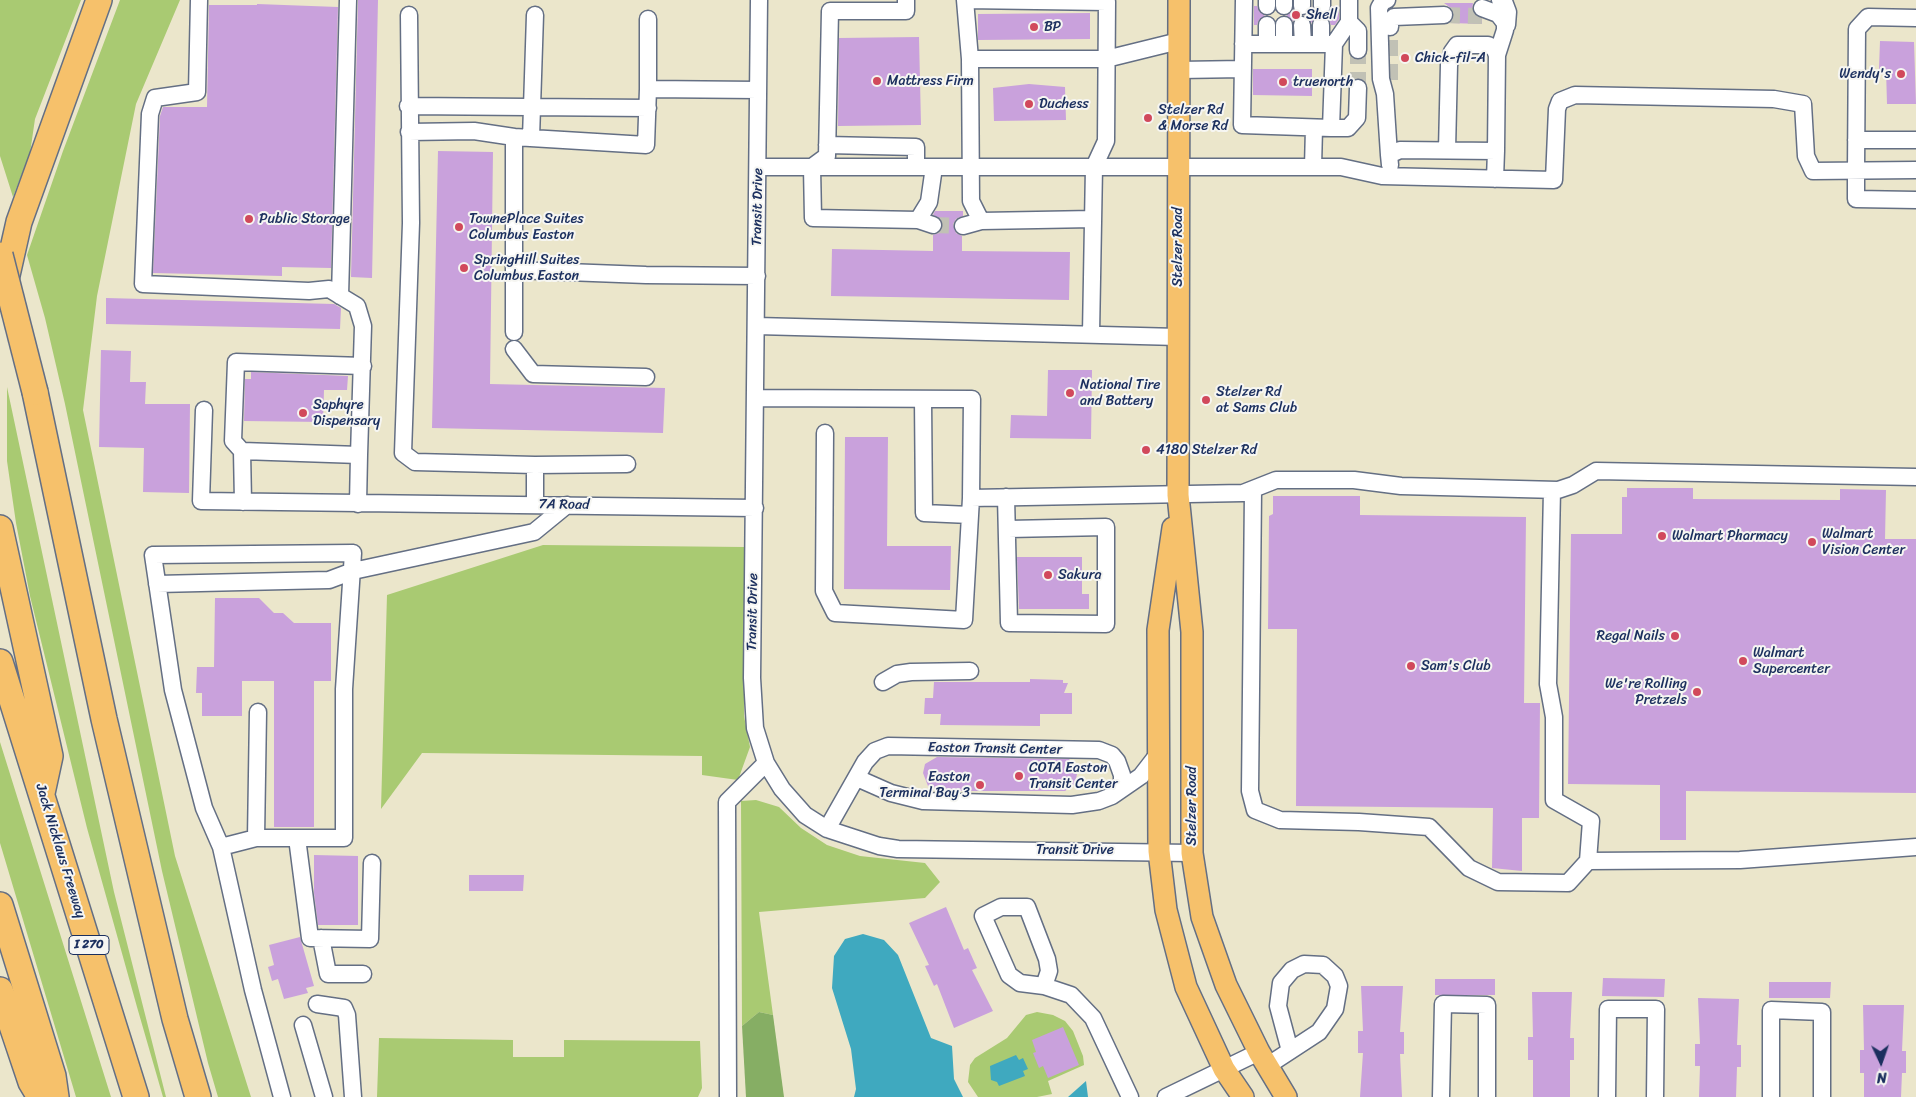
<!DOCTYPE html>
<html>
<head>
<meta charset="utf-8">
<style>
  body { margin:0 }
  #map { position:relative; width:1916px; height:1097px; overflow:hidden; background:#ebe6cb; font-family:Sriracha,sans-serif }
  canvas { display:block }
  .north { position:absolute; left:1856px; top:1037px; width:50px; height:50px; -webkit-text-stroke:4px #f6f6f2; paint-order:stroke; rotate:177deg; font-size:14px; font-weight:700; line-height:20px; text-align:center; color:#1b2f5e }
  .north::after { content:''; display:block; margin:auto; width:18px; height:22px; background:#1b2f5e; clip-path:polygon(50% 0,100% 100%,50% 72%,0 100%) }
</style>
</head>
<body>
<div id="map">
<canvas width="1916" height="1097"></canvas>
<div class="north">N</div>
</div>
<script>
const g = document.querySelector('canvas').getContext('2d');
g.lineJoin = 'round';
function fill(path, color) { g.fillStyle = color; g.fill(path, 'evenodd'); }
const toPath = rows => new Path2D(rows.map(r => 'M' + r).join(''));
function stroke(path, color, width, dash) { g.strokeStyle = color; g.lineWidth = width; g.lineCap = dash ? 'butt' : 'round'; g.setLineDash(dash || []); g.stroke(path); }
function write(font, color, halo, rows, align = 'center') {
  g.font = font + ' Sriracha,sans-serif'; g.lineWidth = 4; g.setLineDash([]); g.textBaseline = 'middle'; g.strokeStyle = halo; g.fillStyle = color; for (const [text, x, y, turn = 0] of rows) {
    g.save(); g.translate(x, y); g.rotate((+turn || 0) * Math.PI / 180); g.textAlign = isNaN(turn) ? turn : align; if (halo) g.strokeText(text, 0, 0); g.fillText(text, 0, 0); g.restore();
  }
}
const green = toPath([
  [0,0,81,0,35,119,30,153,13,197,0,156],
  [120,0,180,0,136,104,97,296,83,410,175,856,251,1097,218,1097,208,1063,162,871,65,404,45,318,27,255,63,151],
  [7,387,114,892,166,1097,163,1097,137,1007,87,828,30,596,16,523,7,461],
  [543,545,744,547,744,716,750,747,738,780,702,775,702,756,422,753,381,809,387,595],
  [0,742,111,1097,76,1097,0,843],
  [756,800,779,807,801,828,827,845,860,856,925,863,940,882,925,898,759,912,773,1015,759,1012,742,1026,741,801],
  [1037,1012,1053,1015,1065,1021,1073,1031,1083,1056,1084,1065,1048,1081,1052,1094,1037,1097,978,1097,968,1082,970,1065,975,1058,1007,1038,1026,1015],
  [379,1038,513,1040,513,1057,564,1057,564,1040,700,1041,702,1088,698,1097,377,1097]
]);
const forest = toPath([
  [759,1012,773,1015,784,1097,746,1097,742,1026]
]);
const water = toPath([
  [863,934,884,940,898,955,931,1038,952,1046,954,1079,963,1097,854,1097,856,1089,851,1049,832,988,834,956,845,939],
  [1016,1055,1019,1060,1023,1058,1028,1069,1023,1071,1025,1076,999,1086,997,1082,991,1080,990,1066],
  [1086,1081,1088,1097,1068,1097]
]);
const building = toPath([
  [358,0,378,0,372,278,351,277],
  [1444,3,1473,3,1472,10,1475,15,1482,19,1482,24,1450,23,1454,14,1452,9],
  [257,4,338,7,331,268,282,267,282,276,153,273,160,116,163,107,207,107,209,5,257,5],
  [1254,6,1257,6,1259,11,1265,16,1259,20,1257,25,1254,25],
  [1312,6,1314,11,1319,15,1312,23,1304,16,1310,11],
  [1332,6,1339,6,1339,19,1335,25,1331,25,1329,20,1324,16,1330,11],
  [1293,10,1300,15,1293,21,1286,16],
  [1090,13,1090,39,978,40,978,14],
  [919,37,921,125,838,126,839,38],
  [1880,41,1914,42,1916,104,1887,104,1886,69,1879,69],
  [1253,69,1312,69,1312,96,1253,95],
  [1029,84,1065,87,1066,120,994,121,993,88],
  [438,151,493,152,490,384,665,388,663,433,432,428],
  [935,211,963,211,963,216,956,219,953,224,956,233,962,236,962,251,1070,252,1069,300,831,296,832,249,933,251,933,235,939,233,943,228,941,219,933,215],
  [106,298,334,304,341,308,340,329,106,324],
  [101,350,131,351,130,382,146,382,145,404,190,404,189,493,143,492,144,448,99,447],
  [1048,370,1092,370,1091,439,1010,438,1011,415,1047,416],
  [251,372,348,376,347,390,324,390,323,422,244,421,245,379,251,379],
  [845,437,888,437,887,546,951,546,950,590,844,589],
  [1627,488,1693,488,1693,499,1840,500,1840,489,1886,490,1885,539,1916,539,1916,793,1686,791,1686,840,1660,840,1660,785,1568,784,1571,534,1622,534,1622,497,1627,497],
  [1273,496,1360,496,1360,515,1526,517,1524,703,1540,703,1539,818,1522,818,1522,871,1492,868,1493,808,1296,806,1297,629,1268,629,1269,516,1273,514],
  [1017,557,1082,557,1082,594,1089,594,1089,609,1019,609],
  [215,598,259,598,274,613,283,613,294,623,331,623,331,681,314,681,314,827,274,827,274,681,242,681,242,716,202,716,202,693,196,693,197,667,214,667],
  [1030,679,1063,680,1063,683,1068,683,1064,693,1072,693,1072,714,1040,714,1040,726,940,725,941,714,924,714,925,698,933,698,934,682,1030,682],
  [937,757,1069,759,1075,766,1077,774,1075,784,1065,791,940,791,928,786,923,773,925,764],
  [314,855,358,856,358,925,318,925,314,893],
  [469,875,524,875,523,891,469,891],
  [946,907,964,950,968,948,977,968,972,970,993,1011,954,1028,937,984,934,986,925,966,929,965,909,923],
  [300,937,314,986,306,988,308,993,284,999,278,979,272,981,268,967,274,965,269,945],
  [1603,978,1665,979,1664,997,1602,996],
  [1435,979,1495,979,1495,995,1435,995],
  [1769,982,1831,982,1830,998,1769,998],
  [1361,986,1403,986,1400,1032,1404,1032,1404,1054,1400,1054,1402,1097,1360,1097,1363,1053,1358,1053,1358,1031,1363,1031],
  [1532,992,1572,992,1570,1038,1574,1038,1574,1060,1570,1060,1570,1097,1533,1097,1533,1060,1528,1060,1528,1037,1533,1037],
  [1698,998,1739,999,1737,1045,1741,1045,1741,1067,1737,1067,1736,1097,1699,1097,1700,1066,1695,1066,1695,1044,1700,1044],
  [1863,1005,1904,1005,1902,1051,1906,1051,1906,1073,1902,1073,1901,1097,1864,1097,1864,1073,1860,1073,1860,1050,1864,1050],
  [1063,1027,1079,1065,1048,1078,1043,1066,1039,1068,1033,1053,1036,1052,1032,1040]
]);
const minorTunnel = toPath([
  [1444,15,1482,16],
  [1390,80,1390,27],
  [1358,88,1358,50],
  [933,225,963,226]
]);
const minor = toPath([
  [199,0,197,92,155,98,150,114,143,284,309,291,329,289,357,306,363,326,359,455],
  [759,0,752,678,755,728,766,763,782,789,805,815,827,829,879,846,898,849,1192,853],
  [906,0,906,11,830,11,827,156,812,167,813,218,918,220,933,225],
  [965,0,1107,2,1106,141,1094,167,1091,334],
  [965,0,970,59,971,201,981,221],
  [1244,0,1242,125,1331,128,1334,44,1349,22,1349,0],
  [1284,0,1284,6],
  [1302,0,1302,6],
  [1387,0,1383,1,1379,8,1381,79,1385,94,1389,155],
  [1500,0,1505,4,1508,12,1507,25],
  [1267,6,1267,0],
  [1322,6,1322,0],
  [1482,8,1498,14,1505,23,1505,30,1497,55],
  [409,15,411,223,403,453,415,462,535,465],
  [1916,18,1868,17,1857,29,1856,170,1856,199,1916,200],
  [648,19,648,89],
  [1349,22,1358,31,1358,50],
  [1267,25,1267,44],
  [1302,25,1303,44],
  [1321,25,1321,44],
  [1390,27,1390,22,1394,17,1444,15],
  [1243,44,1334,44],
  [1284,44,1284,25],
  [970,59,1106,59,1179,41],
  [1179,70,1243,69],
  [408,106,648,108],
  [1331,128,1348,128,1357,118,1358,88],
  [409,132,474,131,514,137,514,270,646,275,757,276],
  [514,137,646,145,648,89,758,90],
  [531,138,535,15],
  [1856,140,1916,140],
  [827,145,916,147,916,167],
  [1447,150,1449,65,1452,52,1457,45,1488,45,1494,48,1497,55,1496,151],
  [1390,165,1389,155,1400,150,1496,151,1495,179],
  [758,167,1341,167,1382,176,1554,180,1557,109,1560,101,1575,95,1774,99,1803,104,1806,156,1813,171,1916,170],
  [1313,167,1314,128],
  [918,220,929,202,934,167],
  [963,226,981,221,1093,219],
  [514,270,514,332],
  [340,296,348,0],
  [757,326,1178,337],
  [514,349,533,374,646,377],
  [756,398,972,399,971,498,964,620,835,613,824,591,825,433],
  [923,399,924,513,970,515],
  [204,410,201,501,755,508],
  [242,451,233,441,236,362,363,366],
  [1552,490,1548,684,1554,717,1554,800,1591,821,1588,861,1740,860,1916,847],
  [1253,491,1250,791,1255,810,1280,820,1359,822,1429,827,1469,868,1498,882,1568,883,1588,861],
  [1006,497,1009,623,1106,624,1106,527,1008,529],
  [971,498,1243,493,1276,480,1354,480,1401,486,1558,490,1573,485,1596,471,1916,477],
  [243,502,242,451,359,455,358,504],
  [535,504,535,465,627,464],
  [353,553,344,689,344,838,256,838,221,847,204,808,173,690,153,555,353,553],
  [157,584,329,580,353,571,534,532,567,505],
  [883,682,897,674,911,672,970,671],
  [857,778,891,793,923,801,1072,805,1099,801,1112,796,1141,776,1158,754],
  [827,829,865,762,875,751,888,746,1099,750,1112,755,1117,761,1122,775,1122,788],
  [256,838,258,712],
  [297,838,310,938,370,939,372,863],
  [221,847,253,990,282,1097],
  [321,938,328,974,363,974],
  [1044,986,1049,971,1047,959,1027,907,1001,907,983,916,1009,975,1020,983,1044,986,1071,995,1093,1018,1130,1097],
  [317,1004,344,1008,347,1015,353,1097],
  [303,1025,324,1097],
  [1267,1066,1319,1032,1335,1009,1339,986,1335,976,1323,965,1304,964,1292,970,1281,983,1278,1006,1290,1051],
  [728,1097,727,802,766,763],
  [1166,1097,1259,1052],
  [1441,1097,1443,1004,1487,1005,1487,1097],
  [1607,1097,1608,1009,1656,1009,1655,1097],
  [1771,1097,1771,1010,1822,1012,1822,1097]
]);
const major = toPath([
  [1179,0,1178,495,1192,632,1192,853,1202,917,1226,985,1259,1052,1286,1097],
  [1173,528,1158,630,1159,851,1166,910,1186,987,1224,1069,1243,1097]
]);
const highway = toPath([
  [5,284,19,222,99,0],
  [35,392,104,719,175,1019,198,1097],
  [0,528,50,756,42,793],
  [0,662,136,1097],
  [0,905,53,1076,56,1097],
  [0,990,31,1082,40,1097]
]);
const highwayBridge = toPath([
  [0,255,35,392]
]);
const markers = [
  [1296,15,5,"#d1495b"],
  [1034,27,5,"#d1495b"],
  [1405,58,5,"#d1495b"],
  [1901,74,5,"#d1495b"],
  [877,81,5,"#d1495b"],
  [1283,82,5,"#d1495b"],
  [1029,104,5,"#d1495b"],
  [1148,118,5,"#d1495b"],
  [249,219,5,"#d1495b"],
  [459,227,5,"#d1495b"],
  [464,268,5,"#d1495b"],
  [1070,393,5,"#d1495b"],
  [1206,400,5,"#d1495b"],
  [303,413,5,"#d1495b"],
  [1146,450,5,"#d1495b"],
  [1662,536,5,"#d1495b"],
  [1812,542,5,"#d1495b"],
  [1048,575,5,"#d1495b"],
  [1675,636,5,"#d1495b"],
  [1743,661,5,"#d1495b"],
  [1411,666,5,"#d1495b"],
  [1697,692,5,"#d1495b"],
  [1019,776,5,"#d1495b"],
  [980,785,5,"#d1495b"]
];
const shields = [
  [89,945,40]
];
const shieldNames = [
  ["I 270",89,945]
];
const poiNames = [
  ["Shell",1306,15],
  ["BP",1044,27],
  ["Chick-fil-A",1415,58],
  ["Wendy's",1891,74,"right"],
  ["Mattress Firm",887,81],
  ["truenorth",1293,82],
  ["Duchess",1039,104],
  ["Stelzer Rd",1158,110],
  ["& Morse Rd",1158,126],
  ["Public Storage",259,219],
  ["TownePlace Suites",469,219],
  ["Columbus Easton",469,235],
  ["SpringHill Suites",474,260],
  ["Columbus Easton",474,276],
  ["National Tire",1080,385],
  ["and Battery",1080,401],
  ["Stelzer Rd",1216,392],
  ["at Sams Club",1216,408],
  ["Saphyre",313,405],
  ["Dispensary",313,421],
  ["4180 Stelzer Rd",1156,450],
  ["Walmart",1822,534],
  ["Vision Center",1822,550],
  ["Walmart Pharmacy",1672,536],
  ["Sakura",1058,575],
  ["Regal Nails",1665,636,"right"],
  ["Walmart",1753,653],
  ["Supercenter",1753,669],
  ["Sam's Club",1421,666],
  ["We're Rolling",1687,684,"right"],
  ["Pretzels",1687,700,"right"],
  ["COTA Easton",1029,768],
  ["Transit Center",1029,784],
  ["Easton",970,777,"right"],
  ["Terminal Bay 3",970,793,"right"]
];
const streetNames = [
  ["Transit Drive",758,207,-89],
  ["Stelzer Road",1178,247,-90],
  ["7A Road",564,505,1],
  ["Transit Drive",753,612,-89],
  ["Easton Transit Center",995,749,1],
  ["Stelzer Road",1192,806,-90],
  ["Transit Drive",1075,850],
  ["Jack Nicklaus Freeway",60,851,73]
];
fill(green, '#a9ca72');
fill(forest, '#86ae64');
fill(water, '#3fa9bf');
fill(building, '#c9a1dc');
stroke(minorTunnel, '#c1c1b5', 16, [16, 8]);
stroke(minor, '#646f84', 19);
stroke(major, '#646f84', 24);
stroke(highway, '#646f84', 28);
stroke(minor, '#fff', 16);
stroke(major, '#f6c16b', 21);
stroke(highway, '#f6c16b', 25);
stroke(highwayBridge, '#646f84', 28, []);
stroke(highwayBridge, '#f6c16b', 25);
for (const [x, y, r, color] of markers) { const dot = new Path2D(); dot.arc(x, y, r, 0, 2 * Math.PI); g.fillStyle = color; g.fill(dot); stroke(dot, '#f6f6f2', 2); }
for (const [x, y, w] of shields) { const box = new Path2D(); box.roundRect(x - w / 2, y - 9.5, w, 19, 4); g.fillStyle = '#f6f6f2'; g.fill(box); stroke(box, '#1b2f5e', 1); }
write('bold 12px', '#1b2f5e', null, shieldNames);
write('14px', '#1b2f5e', '#f6f6f2', poiNames, 'left');
write('14px', '#1b2f5e', '#f6f6f2', streetNames);
</script>
</body>
</html>
